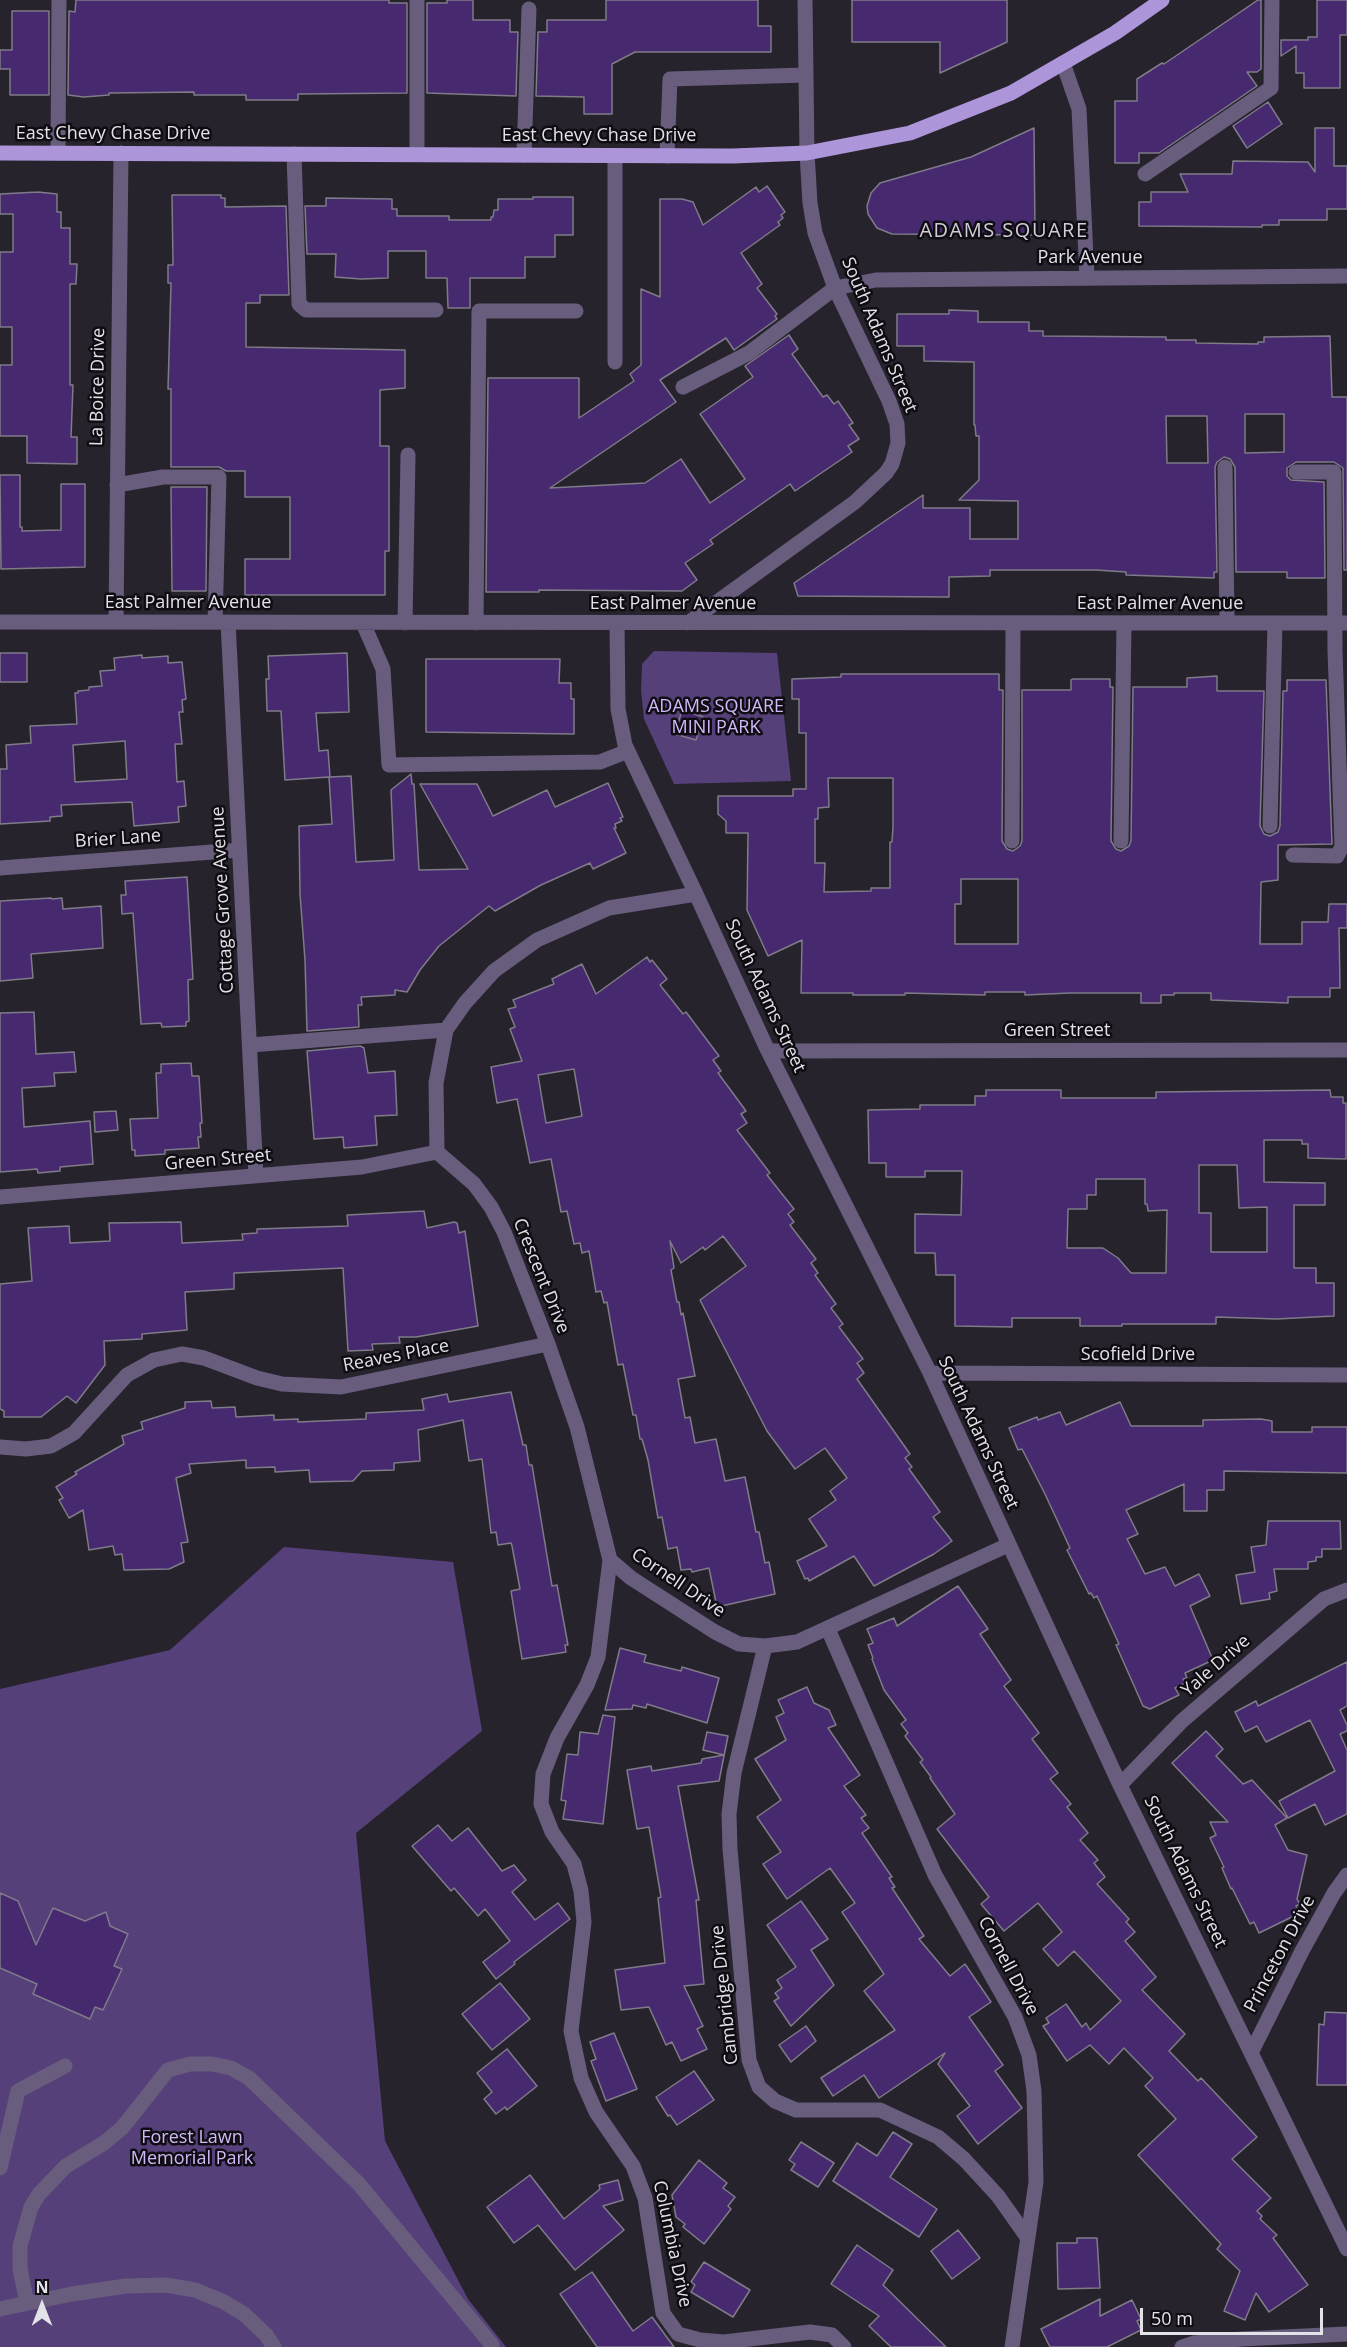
<!DOCTYPE html>
<html>
<head>
<meta charset="utf-8">
<style>
  body { margin:0 }
  #map { position:relative; width:1347px; height:2347px; overflow:hidden; background:#26232d; font-family:"Open Sans",sans-serif }
  canvas { display:block }
  .north { position:absolute; left:12px; top:2275px; width:60px; height:60px; -webkit-text-stroke:4px #0f0d12; paint-order:stroke; rotate:0deg; font-size:16px; font-weight:700; line-height:24px; text-align:center; color:#e4e2e9 }
  .north::after { content:''; display:block; margin:auto; width:21px; height:27px; background:#e4e2e9; clip-path:polygon(50% 0,100% 100%,50% 72%,0 100%) }
  .scale { position:absolute; left:1140px; top:2308px; width:183px; height:27px; box-sizing:border-box; border:3px solid #e4e2e9; border-top:0; padding-left:8px; font-size:18px; line-height:21px; white-space:nowrap; color:#e4e2e9; -webkit-text-stroke:4px #0f0d12; paint-order:stroke }
</style>
</head>
<body>
<div id="map">
<canvas width="1347" height="2347"></canvas>
<div class="north">N</div>
<div class="scale">50 m</div>
</div>
<script>
const g = document.querySelector('canvas').getContext('2d');
g.lineJoin = 'round';
function fill(path, color) { g.fillStyle = color; g.fill(path, 'evenodd'); }
const toPath = rows => new Path2D(rows.map(r => 'M' + r).join(''));
function stroke(path, color, width, dash) { g.strokeStyle = color; g.lineWidth = width; g.lineCap = dash ? 'butt' : 'round'; g.setLineDash(dash || []); g.stroke(path); }
function write(font, color, halo, rows, align = 'center') {
  g.font = font + ' "Open Sans",sans-serif'; g.lineWidth = 5; g.setLineDash([]); g.textBaseline = 'middle'; g.strokeStyle = halo; g.fillStyle = color; for (const [text, x, y, turn = 0] of rows) {
    g.save(); g.translate(x, y); g.rotate((+turn || 0) * Math.PI / 180); g.textAlign = isNaN(turn) ? turn : align; if (halo) g.strokeText(text, 0, 0); g.fillText(text, 0, 0); g.restore();
  }
}
const green = toPath([
  [654,651,777,653,791,781,674,784,644,719,641,690,642,664],
  [284,1547,453,1562,482,1731,356,1833,385,2141,468,2299,506,2347,0,2347,0,1689,170,1650]
]);
const building = toPath([
  [76,0,389,0,389,3,407,3,407,93,298,94,298,100,246,100,246,95,194,95,194,92,109,93,109,95,84,97,68,95,69,11,75,12,76,0],
  [447,0,473,0,473,20,510,20,510,32,518,32,516,96,427,93,427,3,447,3,447,0],
  [606,0,758,0,758,26,771,26,771,52,635,52,612,64,612,114,584,114,584,97,536,96,538,32,547,32,547,20,606,20,606,0],
  [852,0,1007,0,1007,42,940,73,940,42,852,42,852,0],
  [1258,0,1261,0,1261,69,1257,72,1247,72,1257,86,1159,153,1139,153,1139,163,1115,163,1115,101,1137,101,1137,79,1162,63,1164,64,1258,0],
  [1317,0,1347,0,1347,35,1340,35,1340,88,1304,88,1304,73,1296,73,1296,46,1281,56,1281,40,1308,40,1308,37,1317,37,1317,0],
  [12,11,49,11,49,95,10,95,10,69,0,69,0,50,12,50,12,11],
  [1268,102,1282,124,1247,148,1233,126,1268,102],
  [1034,128,1035,235,892,234,877,228,868,214,867,206,871,193,880,183,971,157,1034,128],
  [1315,128,1334,128,1334,166,1347,166,1347,209,1327,209,1327,220,1279,220,1279,225,1262,225,1262,227,1139,226,1139,202,1151,202,1151,192,1188,192,1180,174,1232,174,1233,161,1308,162,1315,172,1315,128],
  [767,186,785,212,781,215,783,218,778,222,780,225,741,253,762,284,757,288,777,314,775,316,777,319,734,350,726,338,660,380,676,402,550,488,645,483,681,459,710,503,745,479,700,414,753,377,745,366,789,335,798,349,792,354,823,397,827,395,834,404,838,401,853,423,849,425,859,439,848,446,852,452,795,491,790,484,710,540,713,544,685,563,697,580,682,591,539,590,539,592,486,592,488,378,579,378,579,418,634,381,630,374,641,365,641,289,660,297,660,199,682,199,693,202,703,225,756,187,759,192,767,186],
  [38,192,57,194,57,212,61,212,61,228,70,228,70,264,77,264,76,284,70,284,70,385,73,385,71,437,77,437,77,464,27,463,27,436,0,436,0,365,12,365,12,327,0,327,0,252,13,252,13,214,0,214,0,194,38,192],
  [172,195,221,195,221,198,225,198,225,207,286,206,289,295,260,295,260,303,246,303,246,347,405,350,405,388,380,390,380,446,389,446,389,551,385,551,385,595,245,595,245,559,290,559,290,497,245,497,245,471,226,471,219,467,171,467,171,389,168,389,171,283,168,283,168,265,173,265,172,195],
  [533,197,573,197,573,235,555,235,555,257,525,257,525,278,470,278,470,308,448,308,447,278,426,278,426,251,388,251,388,278,361,279,335,277,336,254,307,254,305,206,326,206,326,198,392,199,392,209,397,209,397,216,449,216,449,220,491,220,491,217,493,217,494,210,498,210,498,199,533,199,533,197],
  [949,310,978,311,978,322,1029,322,1029,331,1043,331,1043,336,1166,337,1166,340,1196,340,1196,343,1258,344,1258,342,1264,342,1264,337,1330,336,1332,397,1347,397,1347,570,1344,570,1343,468,1334,462,1296,462,1287,468,1287,476,1291,480,1324,482,1325,578,1287,578,1287,572,1236,572,1235,467,1230,459,1224,457,1217,462,1215,467,1217,572,1214,572,1214,578,1126,575,1126,572,1096,570,990,570,990,576,949,577,949,597,798,596,794,583,923,495,923,508,970,508,970,539,1018,539,1018,501,959,500,979,480,979,436,976,436,975,425,974,425,974,362,924,361,924,346,897,346,897,314,949,314,949,310],
  [1245,414,1284,414,1284,452,1245,453,1245,414],
  [1166,416,1207,416,1208,463,1167,463,1166,416],
  [0,475,20,475,20,527,22,527,22,531,61,530,61,484,85,484,85,567,1,569,0,475],
  [171,487,207,487,206,591,172,591,171,487],
  [0,653,27,653,27,682,0,682,0,653],
  [347,653,349,712,316,713,319,751,328,750,330,777,351,776,356,862,394,860,391,790,411,774,412,784,414,784,419,870,468,869,420,784,477,784,493,816,547,790,555,807,608,783,623,817,620,818,622,821,615,824,616,828,614,828,626,853,593,869,590,863,541,885,495,911,489,906,439,946,420,970,407,992,395,990,395,995,361,997,362,1005,358,1005,359,1027,307,1031,305,960,300,894,299,826,332,824,329,777,285,780,281,711,267,711,266,679,269,679,268,656,347,653],
  [142,655,142,658,168,656,168,663,182,662,186,699,182,700,183,712,179,712,182,744,175,744,177,782,184,781,186,806,178,807,179,822,134,826,132,802,61,805,62,816,50,817,50,821,0,824,0,769,7,769,6,745,31,743,30,726,77,724,75,693,78,693,78,691,89,690,89,687,102,686,100,671,115,670,114,658,142,655],
  [125,741,127,779,75,782,73,745,125,741],
  [426,659,560,659,559,683,571,683,571,699,574,699,574,734,426,732,426,659],
  [841,674,999,674,999,690,1003,690,1002,841,1007,849,1013,851,1020,846,1022,841,1022,690,1071,690,1071,680,1073,679,1110,679,1110,687,1113,687,1111,841,1116,849,1121,851,1129,846,1131,841,1133,687,1187,687,1187,678,1217,676,1217,691,1264,691,1260,826,1264,834,1270,836,1278,832,1280,826,1283,691,1287,691,1287,680,1326,680,1332,844,1278,845,1278,880,1261,882,1260,944,1302,944,1302,922,1328,922,1329,904,1347,904,1347,928,1339,928,1340,988,1330,988,1330,997,1288,997,1288,1003,1211,1000,1211,993,1174,993,1174,995,1161,995,1161,1003,1141,1003,1141,993,1070,993,1025,995,1025,992,985,992,985,995,905,993,905,995,853,995,853,993,801,993,802,940,768,956,747,910,748,833,726,833,726,821,718,814,718,796,793,796,793,789,806,789,806,733,799,733,799,699,792,699,792,679,841,677,841,674],
  [828,778,893,778,893,827,892,842,890,842,890,888,871,888,871,891,824,892,825,863,815,863,815,819,818,819,818,808,829,807,828,778],
  [961,879,1018,879,1018,944,955,944,955,904,961,904,961,879],
  [682,710,703,717,696,740,675,734,682,710],
  [187,877,193,979,188,980,189,1021,186,1022,186,1026,162,1027,161,1023,141,1024,133,913,122,914,121,895,126,895,125,881,187,877],
  [51,898,52,899,62,898,63,909,101,906,103,948,31,954,33,978,0,981,0,901,51,898],
  [647,957,650,962,652,960,667,979,660,985,683,1014,686,1012,719,1056,713,1060,721,1071,718,1073,746,1111,741,1114,747,1123,737,1130,770,1173,767,1175,794,1209,788,1214,794,1222,790,1225,816,1259,811,1263,818,1273,815,1275,836,1304,831,1308,843,1324,839,1327,863,1359,857,1363,864,1373,857,1379,910,1454,905,1458,912,1467,909,1469,940,1512,933,1517,952,1541,934,1554,874,1586,854,1556,809,1581,808,1578,805,1579,797,1561,827,1546,809,1519,836,1500,830,1491,847,1478,825,1448,795,1469,767,1431,700,1300,746,1266,723,1236,705,1250,703,1247,681,1263,670,1241,674,1268,671,1270,677,1302,679,1302,681,1315,683,1313,695,1376,678,1379,685,1418,690,1417,695,1443,716,1439,725,1481,745,1477,756,1532,759,1532,765,1563,769,1562,775,1594,717,1607,709,1568,692,1572,691,1569,681,1570,677,1547,668,1549,662,1517,658,1518,648,1460,642,1439,640,1439,636,1415,633,1415,623,1364,618,1365,607,1302,604,1303,601,1291,596,1292,589,1251,582,1253,580,1243,574,1244,567,1211,561,1212,551,1159,530,1163,517,1099,497,1103,491,1067,522,1061,510,1029,515,1027,508,1009,516,1007,513,1000,554,984,552,979,582,964,596,994,647,957],
  [574,1069,582,1116,546,1123,538,1075,574,1069],
  [34,1012,36,1054,74,1052,76,1072,54,1073,55,1086,22,1088,24,1127,90,1121,93,1164,60,1167,60,1171,38,1173,37,1169,0,1172,0,1013,34,1012],
  [360,1046,364,1048,368,1073,395,1071,397,1115,375,1116,377,1145,344,1148,343,1137,314,1139,307,1051,360,1046],
  [191,1063,192,1076,199,1076,202,1123,200,1123,201,1137,198,1137,199,1148,165,1150,165,1154,135,1156,135,1150,132,1150,130,1119,158,1118,156,1073,161,1073,161,1064,191,1063],
  [986,1090,1061,1090,1061,1098,1156,1098,1156,1092,1330,1090,1331,1097,1343,1097,1343,1103,1346,1103,1346,1159,1308,1158,1308,1144,1302,1144,1302,1140,1264,1140,1264,1182,1325,1183,1325,1205,1294,1205,1294,1268,1316,1268,1316,1283,1334,1283,1334,1316,1277,1319,1216,1317,1216,1324,1122,1324,1122,1326,1080,1326,1080,1318,1012,1318,1012,1327,955,1326,955,1275,936,1275,935,1253,915,1253,915,1214,961,1215,962,1171,925,1171,925,1177,886,1177,886,1163,869,1163,868,1110,920,1109,920,1105,975,1105,975,1096,986,1096,986,1090],
  [1199,1165,1237,1165,1239,1208,1267,1207,1267,1252,1211,1252,1211,1213,1199,1213,1199,1165],
  [1096,1179,1145,1179,1145,1204,1147,1204,1148,1211,1167,1210,1166,1273,1131,1273,1118,1258,1103,1248,1067,1248,1068,1209,1087,1209,1087,1195,1096,1195,1096,1179],
  [116,1111,118,1130,95,1132,94,1112,116,1111],
  [424,1211,427,1228,454,1222,457,1223,459,1233,465,1231,478,1326,416,1337,399,1337,400,1343,372,1344,373,1350,348,1351,343,1268,234,1273,234,1289,185,1292,187,1330,142,1334,142,1339,104,1341,105,1365,76,1403,67,1396,41,1417,4,1417,4,1411,0,1409,0,1284,32,1281,28,1228,69,1226,70,1243,110,1241,109,1223,181,1222,182,1243,243,1240,242,1234,257,1233,257,1229,348,1226,347,1215,424,1211],
  [511,1392,523,1445,526,1445,529,1465,532,1465,552,1586,557,1585,568,1645,565,1645,566,1652,522,1659,511,1591,520,1589,512,1546,511,1543,498,1545,496,1532,491,1533,482,1459,469,1461,463,1420,418,1430,420,1461,394,1463,394,1470,362,1471,353,1481,310,1482,309,1470,275,1472,275,1467,246,1468,246,1460,189,1464,191,1473,176,1478,188,1542,181,1543,184,1562,169,1569,124,1570,122,1554,115,1555,113,1546,89,1550,83,1510,69,1518,59,1500,63,1498,56,1487,77,1474,75,1472,124,1444,122,1436,143,1429,141,1422,185,1408,185,1402,211,1401,212,1408,235,1407,236,1417,274,1415,274,1420,298,1419,298,1422,366,1419,366,1413,424,1410,422,1399,447,1394,449,1402,511,1392],
  [1120,1402,1131,1426,1203,1426,1203,1420,1261,1419,1272,1421,1272,1432,1312,1432,1312,1427,1347,1427,1347,1473,1224,1471,1224,1490,1207,1490,1207,1511,1184,1511,1184,1484,1126,1510,1138,1534,1127,1539,1145,1574,1165,1567,1175,1586,1199,1574,1210,1596,1190,1606,1213,1660,1185,1673,1187,1678,1183,1679,1185,1683,1175,1688,1179,1695,1150,1709,1143,1706,1116,1645,1119,1644,1097,1596,1094,1598,1091,1593,1089,1594,1067,1550,1070,1548,1045,1494,1022,1449,1018,1450,1009,1428,1037,1417,1038,1420,1060,1412,1066,1425,1120,1402],
  [1268,1521,1340,1521,1341,1549,1322,1549,1322,1557,1316,1557,1316,1561,1308,1562,1308,1569,1274,1569,1277,1591,1269,1593,1270,1599,1241,1604,1236,1575,1255,1572,1251,1547,1266,1545,1268,1521],
  [958,1586,988,1629,980,1634,1011,1680,1004,1686,1039,1733,1032,1739,1058,1773,1050,1779,1071,1804,1067,1807,1088,1833,1080,1840,1098,1860,1094,1863,1105,1877,1097,1884,1129,1919,1126,1922,1135,1932,1125,1941,1156,1977,1142,1990,1185,2034,1169,2051,1198,2081,1201,2078,1257,2137,1232,2159,1271,2198,1257,2211,1262,2216,1260,2219,1277,2235,1273,2238,1308,2285,1269,2312,1256,2293,1245,2320,1224,2311,1240,2271,1217,2249,1221,2244,1138,2155,1176,2119,1145,2086,1153,2078,1124,2048,1109,2064,1090,2045,1067,2061,1043,2026,1049,2023,1046,2018,1066,2004,1082,2027,1086,2023,1090,2030,1121,2001,1074,1951,1058,1966,1043,1949,1062,1932,1038,1903,1004,1931,981,1904,989,1897,937,1829,955,1814,930,1778,931,1777,920,1762,923,1760,905,1736,908,1733,901,1724,906,1720,884,1690,872,1659,873,1658,868,1645,873,1643,867,1629,894,1618,897,1626,958,1586],
  [620,1648,646,1655,644,1662,681,1671,682,1667,719,1678,707,1723,647,1704,646,1708,633,1705,632,1709,605,1710,620,1648],
  [1347,1662,1347,1706,1340,1710,1347,1725,1347,1731,1340,1734,1347,1750,1347,1814,1325,1825,1315,1804,1288,1818,1279,1801,1335,1771,1310,1720,1266,1742,1257,1726,1245,1732,1235,1712,1256,1701,1258,1706,1347,1662],
  [807,1687,814,1703,829,1710,836,1725,828,1728,860,1775,844,1786,866,1815,861,1818,869,1828,862,1833,892,1877,889,1878,895,1887,892,1888,924,1936,919,1939,950,1976,965,1964,991,2002,969,2017,1003,2065,995,2071,1022,2108,978,2144,957,2116,970,2106,938,2064,945,2053,879,2098,864,2075,833,2096,821,2078,895,2030,864,1991,884,1974,842,1912,855,1903,830,1868,787,1899,763,1864,781,1852,757,1817,781,1800,755,1759,786,1740,776,1717,784,1713,778,1700,807,1687],
  [603,1715,615,1717,603,1824,563,1819,566,1801,561,1800,567,1754,578,1755,580,1732,598,1734,603,1715],
  [1206,1731,1223,1749,1216,1756,1243,1784,1252,1780,1287,1818,1275,1825,1288,1850,1307,1855,1297,1899,1300,1904,1296,1906,1300,1913,1259,1933,1254,1922,1250,1924,1232,1888,1231,1889,1222,1868,1224,1867,1210,1838,1216,1835,1210,1822,1228,1822,1172,1763,1206,1731],
  [707,1732,728,1736,719,1781,678,1786,699,1900,696,1900,704,1984,684,1986,703,2026,697,2029,707,2049,681,2061,672,2042,666,2045,649,2007,621,2010,615,1970,665,1963,658,1898,661,1897,649,1827,637,1829,627,1770,651,1766,652,1771,701,1763,702,1759,724,1755,703,1750,707,1732],
  [438,1825,452,1841,468,1828,502,1871,514,1865,526,1880,512,1892,535,1920,558,1903,570,1919,514,1962,515,1964,496,1979,483,1962,510,1941,485,1909,478,1916,454,1888,451,1891,412,1846,438,1825],
  [0,1893,18,1901,36,1945,53,1908,85,1921,106,1912,110,1926,128,1934,114,1966,122,1969,103,2010,95,2007,90,2019,33,1994,37,1984,0,1968,0,1893],
  [801,1901,828,1939,811,1950,834,1985,791,2026,774,2001,779,1998,775,1993,782,1988,777,1980,796,1967,767,1925,801,1901],
  [500,1983,530,2019,492,2050,462,2014,500,1983],
  [1325,2012,1347,2013,1347,2085,1317,2085,1319,2024,1324,2025,1325,2012],
  [806,2026,816,2041,791,2062,779,2045,806,2026],
  [614,2033,637,2089,606,2101,591,2061,596,2059,590,2042,614,2033],
  [507,2049,537,2086,507,2110,505,2107,496,2114,484,2099,492,2092,477,2073,507,2049],
  [694,2071,714,2100,677,2125,670,2115,668,2116,656,2097,694,2071],
  [893,2132,912,2144,890,2177,937,2209,919,2237,833,2181,857,2143,877,2156,893,2132],
  [801,2142,834,2163,818,2187,791,2170,795,2164,789,2160,801,2142],
  [699,2160,727,2183,723,2188,735,2197,728,2206,731,2209,704,2244,683,2227,685,2224,676,2217,672,2195,699,2160],
  [530,2175,564,2219,600,2189,599,2185,618,2180,623,2200,603,2206,624,2230,575,2270,538,2225,514,2243,487,2207,530,2175],
  [958,2230,980,2258,952,2279,931,2251,958,2230],
  [1077,2238,1097,2238,1100,2288,1058,2289,1057,2243,1077,2243,1077,2238],
  [857,2245,893,2270,883,2285,946,2347,891,2347,869,2326,879,2316,831,2284,857,2245],
  [704,2262,750,2290,733,2317,691,2292,695,2285,691,2282,704,2262],
  [592,2272,633,2331,652,2317,674,2347,597,2347,560,2294,592,2272],
  [1100,2299,1100,2316,1132,2300,1141,2319,1137,2321,1141,2330,1107,2347,1050,2347,1041,2329,1100,2299]
]);
const minor = toPath([
  [417,0,417,154],
  [1063,63,1079,109,1087,278],
  [58,153,59,0],
  [294,154,299,304,306,310,436,310],
  [524,155,529,9],
  [667,156,670,79,806,75],
  [1145,174,1271,88,1272,0],
  [615,362,615,156],
  [683,387,749,353,835,288,876,280,1347,276],
  [1225,467,1227,623],
  [117,485,163,477,219,477,215,622],
  [0,622,1347,623],
  [116,622,121,153],
  [228,622,256,1176],
  [363,623,383,669,389,765,600,762,628,751],
  [405,623,408,455],
  [476,623,479,311,576,311],
  [617,623,618,709,625,745,696,894,768,1051,930,1373,1120,1785,1347,2249],
  [688,623,855,502,886,473,892,464,898,443,897,424,889,401,835,288,815,233,810,203,807,153,805,0],
  [1270,826,1275,623],
  [1012,841,1013,623],
  [1121,841,1124,623],
  [1293,855,1337,856,1342,847,1335,651,1334,472,1296,472],
  [0,868,239,850],
  [696,894,609,908,537,940,494,971,465,1003,446,1030,436,1083,437,1152,474,1184,491,1207,504,1232,548,1344,577,1427,610,1560,598,1657,587,1685,557,1738,543,1774,541,1804,552,1832,574,1864,581,1891,584,1922,571,2031,581,2078,596,2112,633,2166,645,2198,663,2313,678,2334,700,2340,724,2342,810,2332,832,2335,844,2347],
  [250,1045,446,1030],
  [768,1051,1347,1050],
  [0,1197,362,1167,437,1152],
  [930,1373,1347,1375],
  [0,1447,26,1449,51,1446,74,1433,127,1375,154,1360,182,1354,204,1358,257,1378,282,1384,341,1387,548,1344],
  [610,1560,631,1578,715,1632,739,1644,765,1646,797,1642,1008,1545],
  [828,1629,935,1875,1015,2017,1029,2055,1034,2091,1036,2182,1012,2347],
  [765,1646,734,1773,729,1814,730,1849,749,2060,759,2087,775,2101,796,2110,880,2110,938,2137,964,2159,998,2196,1027,2237],
  [1120,1785,1182,1721,1324,1599,1347,1590],
  [1251,2053,1302,1951,1334,1893,1347,1875],
  [0,2168,18,2091,65,2066],
  [27,2303,20,2269,20,2246,31,2207,39,2194,66,2166,104,2143,122,2128,168,2070,190,2064,212,2064,231,2068,249,2078,359,2184,492,2345],
  [0,2309,72,2294,126,2286,166,2285,195,2290,224,2302,244,2314,266,2335,274,2347],
  [1182,2347,1194,2343,1242,2339,1347,2334]
]);
const major = toPath([
  [0,153,733,156,807,153,910,133,1011,93,1115,33,1162,0]
]);
const streetNames = [
  ["East Chevy Chase Drive",113,134],
  ["East Chevy Chase Drive",599,136],
  ["Park Avenue",1090,258],
  ["South Adams Street",879,335,67],
  ["La Boice Drive",98,387,-89],
  ["East Palmer Avenue",188,603],
  ["East Palmer Avenue",673,604],
  ["East Palmer Avenue",1160,604],
  ["Brier Lane",118,839,-4],
  ["Cottage Grove Avenue",223,900,-93],
  ["South Adams Street",765,996,65],
  ["Green Street",1057,1031],
  ["Green Street",218,1160,-5],
  ["Crescent Drive",541,1276,68],
  ["Scofield Drive",1138,1355],
  ["Reaves Place",396,1356,-11],
  ["South Adams Street",978,1433,65],
  ["Cornell Drive",678,1583,34],
  ["Yale Drive",1216,1666,-41],
  ["South Adams Street",1185,1872,64],
  ["Princeton Drive",1280,1954,-62],
  ["Cornell Drive",1008,1966,62],
  ["Cambridge Drive",725,1995,-96],
  ["Columbia Drive",672,2244,78]
];
const parkNames = [
  ["ADAMS SQUARE",716,707],
  ["MINI PARK",716,728],
  ["Forest Lawn",192,2138],
  ["Memorial Park",192,2159]
];
const neighbourhoodNames = [
  ["ADAMS SQUARE",1004,231]
];
fill(green, '#56407a');
fill(building, '#472970');
stroke(building, '#7f7b88', 1.5);
stroke(minor, '#695d7e', 15);
stroke(major, '#ad95d9', 15);
write('18px', '#e4e2e9', '#0f0d12', streetNames);
write('18px', '#cfb9f8', '#0f0d12', parkNames);
g.letterSpacing = '1.5px';
write('20px', '#d1ccda', '#0f0d12', neighbourhoodNames);
g.letterSpacing = '0px';
</script>
</body>
</html>
